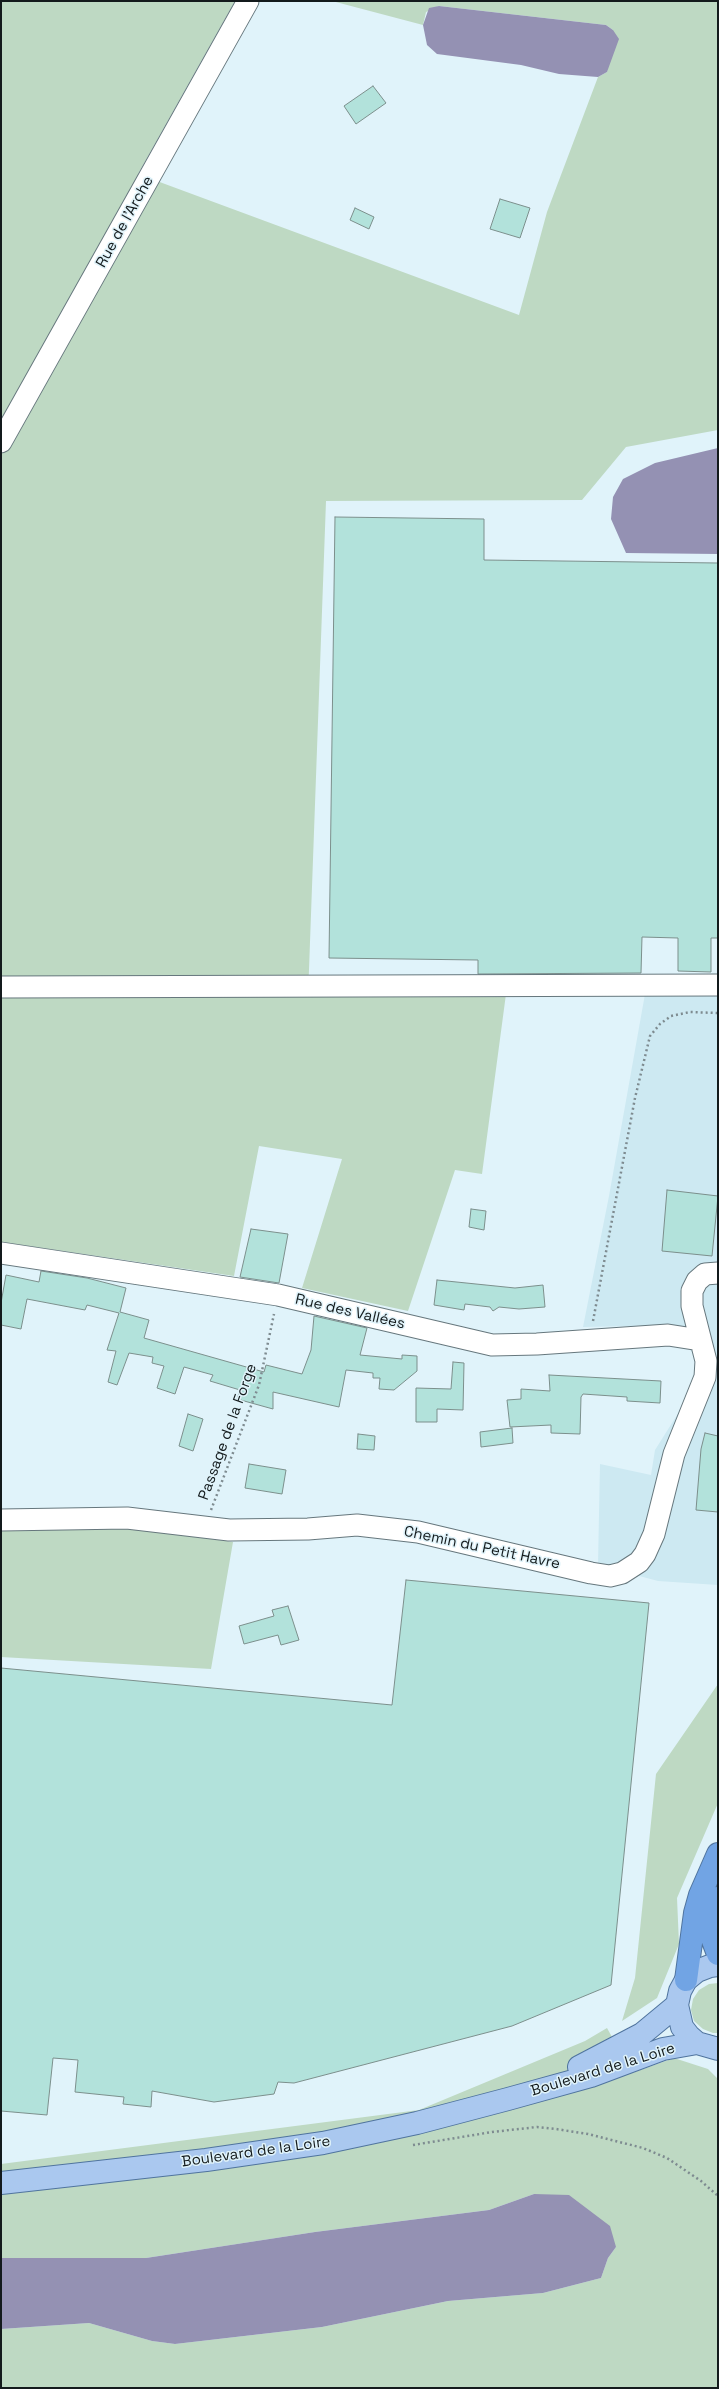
<!DOCTYPE html>
<html>
<head>
<meta charset="utf-8">
<style>
  body { margin:0 }
  #map { position:relative; width:719px; height:2389px; overflow:hidden; background:#e0f3fa; font-family:"Space Grotesk",sans-serif }
  canvas { display:block }
  .frame { position:absolute; inset:0; border:2px solid #131a1c; pointer-events:none }
</style>
</head>
<body>
<div id="map">
<canvas width="719" height="2389"></canvas>
<div class="frame"></div>
</div>
<script>
const g = document.querySelector('canvas').getContext('2d');
g.lineJoin = 'round';
function fill(path, color) { g.fillStyle = color; g.fill(path, 'evenodd'); }
const toPath = rows => new Path2D(rows.map(r => 'M' + r).join(''));
function stroke(path, color, width, dash) { g.strokeStyle = color; g.lineWidth = width; g.lineCap = dash ? 'butt' : 'round'; g.setLineDash(dash || []); g.stroke(path); }
function write(font, color, halo, rows, align = 'center') {
  g.font = font + ' "Space Grotesk",sans-serif'; g.lineWidth = 3; g.setLineDash([]); g.textBaseline = 'middle'; g.strokeStyle = halo; g.fillStyle = color; for (const [text, x, y, turn = 0] of rows) {
    g.save(); g.translate(x, y); g.rotate((+turn || 0) * Math.PI / 180); g.textAlign = isNaN(turn) ? turn : align; if (halo) g.strokeText(text, 0, 0); g.fillText(text, 0, 0); g.restore();
  }
}
const built = toPath([
  [645,994,718,996,718,1585,658,1581,598,1565,600,1464,651,1475,655,1450,689,1396,697,1360,673,1325,583,1327,609,1196]
]);
const green = toPath([
  [1,1,235,1,138,174,519,315,547,212,598,77,607,72,613,30,606,25,439,6,426,12,423,25,332,1,718,1,718,430,626,447,582,500,326,501,308,997,506,994,482,1174,455,1170,408,1311,302,1288,342,1159,259,1146,234,1276,1,1242],
  [128,1527,233,1542,211,1669,1,1657,1,1529],
  [718,1684,718,1803,677,1898,679,1944,657,1998,622,2021,635,1978,656,1774],
  [718,1983,718,2033,713,2033,703,2029,694,2021,691,2010,693,1999,699,1990,709,1984],
  [607,2028,632,2073,674,2058,708,2069,718,2079,718,2388,1,2388,1,2329,89,2323,152,2341,175,2344,322,2327,448,2301,543,2293,601,2278,608,2258,616,2247,534,2194,489,2210,315,2232,146,2258,1,2258,1,2164,419,2110,585,2041]
]);
const water = toPath([
  [439,6,606,25,613,30,619,39,607,72,598,77,559,74,521,65,437,54,427,45,423,25,429,8],
  [718,448,718,554,626,553,611,519,613,497,623,479,655,463],
  [534,2194,569,2195,610,2226,616,2247,608,2258,601,2278,543,2293,448,2301,322,2327,175,2344,152,2341,89,2323,1,2329,1,2258,146,2258,315,2232,489,2210]
]);
const building = toPath([
  [373,86,386,103,356,124,344,106,373,86],
  [500,199,530,208,520,238,490,229,500,199],
  [355,208,374,217,369,229,350,220,355,208],
  [335,517,484,519,484,560,718,563,718,938,711,938,711,972,678,971,678,938,642,937,641,973,478,974,478,960,329,958,335,517],
  [667,1190,718,1196,712,1256,662,1251,667,1190],
  [471,1209,486,1211,484,1230,469,1227,471,1209],
  [251,1229,288,1234,279,1283,240,1277,251,1229],
  [41,1271,87,1278,126,1288,120,1312,149,1320,144,1338,264,1372,266,1365,302,1374,311,1350,314,1316,367,1328,360,1355,402,1359,402,1355,417,1356,417,1371,394,1390,379,1389,380,1378,373,1378,373,1373,346,1370,339,1407,273,1392,273,1409,237,1399,240,1390,210,1381,213,1375,184,1367,175,1394,157,1388,164,1366,152,1363,153,1357,129,1353,117,1385,108,1382,116,1351,107,1350,119,1313,87,1305,85,1310,27,1299,21,1329,1,1325,1,1303,6,1275,39,1282,41,1271],
  [437,1280,515,1288,543,1285,545,1307,519,1309,499,1307,493,1311,490,1307,465,1304,464,1310,434,1305,437,1280],
  [453,1362,464,1363,463,1410,437,1409,437,1422,416,1422,416,1388,451,1389,453,1362],
  [549,1375,661,1381,660,1403,627,1401,627,1397,583,1394,581,1397,580,1434,551,1433,551,1425,510,1427,507,1400,521,1399,521,1389,550,1391,549,1375],
  [188,1414,203,1419,193,1451,179,1446,188,1414],
  [512,1428,513,1443,481,1447,480,1432,512,1428],
  [705,1433,718,1436,718,1512,696,1510,701,1449,705,1433],
  [358,1434,375,1436,374,1450,357,1449,358,1434],
  [249,1464,286,1470,282,1494,245,1488,249,1464],
  [406,1580,649,1603,611,1985,512,2026,294,2083,278,2082,274,2094,214,2102,152,2091,151,2107,123,2104,124,2097,75,2092,78,2060,53,2058,47,2115,1,2111,1,1668,392,1705,406,1580],
  [288,1606,299,1640,281,1645,278,1635,244,1644,239,1626,274,1616,272,1610,288,1606]
]);
const path = toPath([
  [593,1321,635,1098,650,1036,660,1024,671,1016,690,1012,718,1013],
  [211,1510,259,1385,274,1314],
  [413,2145,492,2132,537,2127,556,2129,588,2134,643,2148,667,2158,701,2181,718,2196]
]);
const minor = toPath([
  [1,442,248,1],
  [1,987,718,985],
  [1,1253,278,1295,492,1345,537,1344,668,1335,700,1340],
  [1,1520,127,1518,229,1530,308,1529,357,1525,418,1532,591,1573,610,1576,622,1573,639,1562,645,1554,654,1534,674,1454,705,1377,706,1361,692,1306,692,1291,697,1281,705,1274,718,1273]
]);
const major = toPath([
  [718,1965,710,1966,697,1971,686,1980,680,1991,677,2005,682,2027,689,2036,697,2043,718,2049],
  [579,2067,642,2034,677,2005],
  [1,2183,206,2160,323,2143,417,2123,508,2099,591,2076,663,2049,697,2043]
]);
const highway = toPath([
  [718,1898,712,1919,712,1938,718,1954],
  [686,1980,695,1913,700,1895,718,1854]
]);
const streetNames = [
  ["Rue de l'Arche",125,222,-61],
  ["Rue des Vallées",350,1312,13],
  ["Passage de la Forge",228,1432,-70],
  ["Chemin du Petit Havre",482,1548,12],
  ["Boulevard de la Loire",603,2070,-17],
  ["Boulevard de la Loire",256,2152,-8]
];
fill(built, '#cde9f2');
fill(green, '#bed9c3');
fill(water, '#9491b3');
fill(building, '#b2e2db');
stroke(building, '#7c8f8c', 1);
stroke(minor, '#66777d', 23);
stroke(major, '#50749e', 24);
stroke(highway, '#50749e', 24);
stroke(path, '#7e8b90', 2.5, [2, 3]);
stroke(minor, '#fff', 21);
stroke(major, '#aac8ef', 22);
stroke(highway, '#71a4e4', 22);
write('15px', '#131a1c', '#e0f3fa', streetNames);
</script>
</body>
</html>
